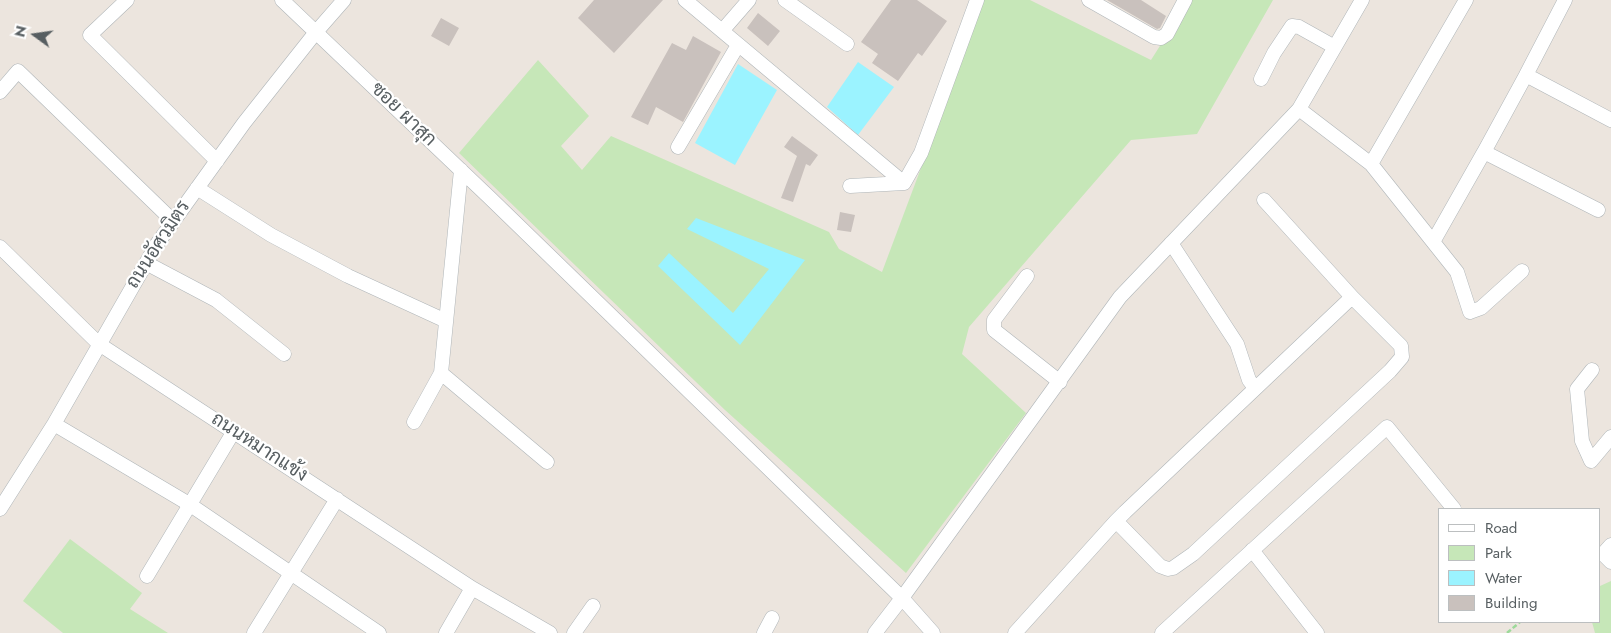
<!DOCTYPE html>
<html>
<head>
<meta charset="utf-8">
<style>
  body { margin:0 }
  #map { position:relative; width:1611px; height:633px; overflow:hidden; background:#ece5de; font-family:Jost,sans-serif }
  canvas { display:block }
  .legend { position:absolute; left:1438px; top:508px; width:162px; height:115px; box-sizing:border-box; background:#fff; border:1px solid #bcbfc0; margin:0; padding:6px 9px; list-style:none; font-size:15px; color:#575e61 }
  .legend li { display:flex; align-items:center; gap:10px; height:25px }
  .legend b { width:25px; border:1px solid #bcbfc0 }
  .north { position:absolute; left:10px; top:10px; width:50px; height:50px; -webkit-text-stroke:4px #fff; paint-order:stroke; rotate:284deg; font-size:14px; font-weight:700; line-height:20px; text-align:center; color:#575e61 }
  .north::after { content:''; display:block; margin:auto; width:18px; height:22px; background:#575e61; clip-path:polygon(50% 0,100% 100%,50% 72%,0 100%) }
</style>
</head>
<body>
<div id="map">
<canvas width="1611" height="633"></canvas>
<ul class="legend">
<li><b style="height:6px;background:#fff"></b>Road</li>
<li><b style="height:14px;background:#c6e7b8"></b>Park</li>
<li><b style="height:14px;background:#9bf3ff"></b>Water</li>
<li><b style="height:14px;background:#c9c1bd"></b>Building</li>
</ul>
<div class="north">N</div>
</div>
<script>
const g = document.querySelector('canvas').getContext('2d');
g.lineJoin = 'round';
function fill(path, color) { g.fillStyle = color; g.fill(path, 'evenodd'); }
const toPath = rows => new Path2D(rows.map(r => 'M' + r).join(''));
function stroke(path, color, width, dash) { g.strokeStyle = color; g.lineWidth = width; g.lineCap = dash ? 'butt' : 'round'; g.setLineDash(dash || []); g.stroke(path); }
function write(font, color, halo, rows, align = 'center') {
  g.font = font + ' Jost,Sarabun,sans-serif'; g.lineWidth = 4.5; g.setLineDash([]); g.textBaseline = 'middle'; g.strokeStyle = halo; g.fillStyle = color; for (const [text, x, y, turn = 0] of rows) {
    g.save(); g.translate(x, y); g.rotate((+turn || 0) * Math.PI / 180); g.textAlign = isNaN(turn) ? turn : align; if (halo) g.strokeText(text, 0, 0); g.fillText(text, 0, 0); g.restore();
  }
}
const green = toPath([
  [984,0,1030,0,1151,60,1189,0,1273,0,1197,134,1131,140,969,327,962,354,1026,413,906,573,725,410,459,153,538,60,589,116,561,146,582,170,611,136,829,232,839,249,882,272],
  [70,539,142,593,130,609,168,633,63,633,23,601],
  [1611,581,1611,633,1595,633,1592,622,1600,622,1600,586]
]);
const water = toPath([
  [858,62,894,87,858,135,827,107],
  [738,64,777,90,735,165,695,143],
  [696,218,805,260,740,345,658,266,669,253,733,313,769,269,687,229]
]);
const building = toPath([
  [594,0,663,0,614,53,578,18],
  [891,0,917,0,947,21,922,56,918,53,898,81,872,63,878,54,861,42],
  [1107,0,1141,0,1166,16,1160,28,1157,29],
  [758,13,780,31,768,46,747,28],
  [441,18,459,28,449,46,431,36],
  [693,36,721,52,683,122,656,107,648,125,631,117,672,43,686,50],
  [792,136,818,155,810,166,806,164,793,202,781,198,797,156,784,147],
  [840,212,855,215,851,232,837,230]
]);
const path = toPath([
  [1507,633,1520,622]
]);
const minor = toPath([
  [127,0,90,35,217,161],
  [282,0,490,198,902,598,933,633],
  [685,0,904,183],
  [785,0,847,44],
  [1089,0,1154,37,1161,38,1167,34,1185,0],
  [1565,0,1526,75,1611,120],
  [722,31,749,0],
  [1526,75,1484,152,1598,210],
  [1261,79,1274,53,1292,26,1299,27,1333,46],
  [0,92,18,71,173,221],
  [1299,109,1371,164,1466,0],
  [678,147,738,45],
  [1371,164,1457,272,1470,312,1481,308,1522,271],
  [850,186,904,183,921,153,977,0],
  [197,188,271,235,348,276,446,321],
  [1264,200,1352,297],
  [1433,242,1484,152],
  [1171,243,1237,344,1249,380,1255,388],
  [0,247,99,344,472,588,550,633],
  [146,263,216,300,284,354],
  [1027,276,994,320,994,330,1060,382],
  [1592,370,1577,389,1582,441,1591,461,1611,437],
  [441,373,547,462],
  [414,422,441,373,461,170],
  [54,424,189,504,379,633],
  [0,509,54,424,157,244,244,123,316,32,344,0],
  [1611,545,1603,554,1611,562],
  [1252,550,1317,633],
  [147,576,234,431],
  [254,633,337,499],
  [446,633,472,588],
  [574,633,593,606],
  [764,633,772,618],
  [875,633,902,598,1120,297,1299,109,1362,0],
  [1015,633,1116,521,1125,512,1352,297,1401,346,1402,357,1390,371,1193,554,1173,568,1168,569,1160,566,1116,521],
  [1162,633,1387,427,1454,509]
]);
const streetNames = [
  ["ซอย ผาสุก",403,115,44],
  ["ถนนอัศวมิตร",159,245,-57],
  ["ถนนหมากแข้ง",259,448,33]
];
fill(green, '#c6e7b8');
fill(water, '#9bf3ff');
fill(building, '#c9c1bd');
stroke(minor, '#afb5b8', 15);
stroke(path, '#9dd99a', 2.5, [5, 2.5]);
stroke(minor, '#fff', 14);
write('19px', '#575e61', '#fff', streetNames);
</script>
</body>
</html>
